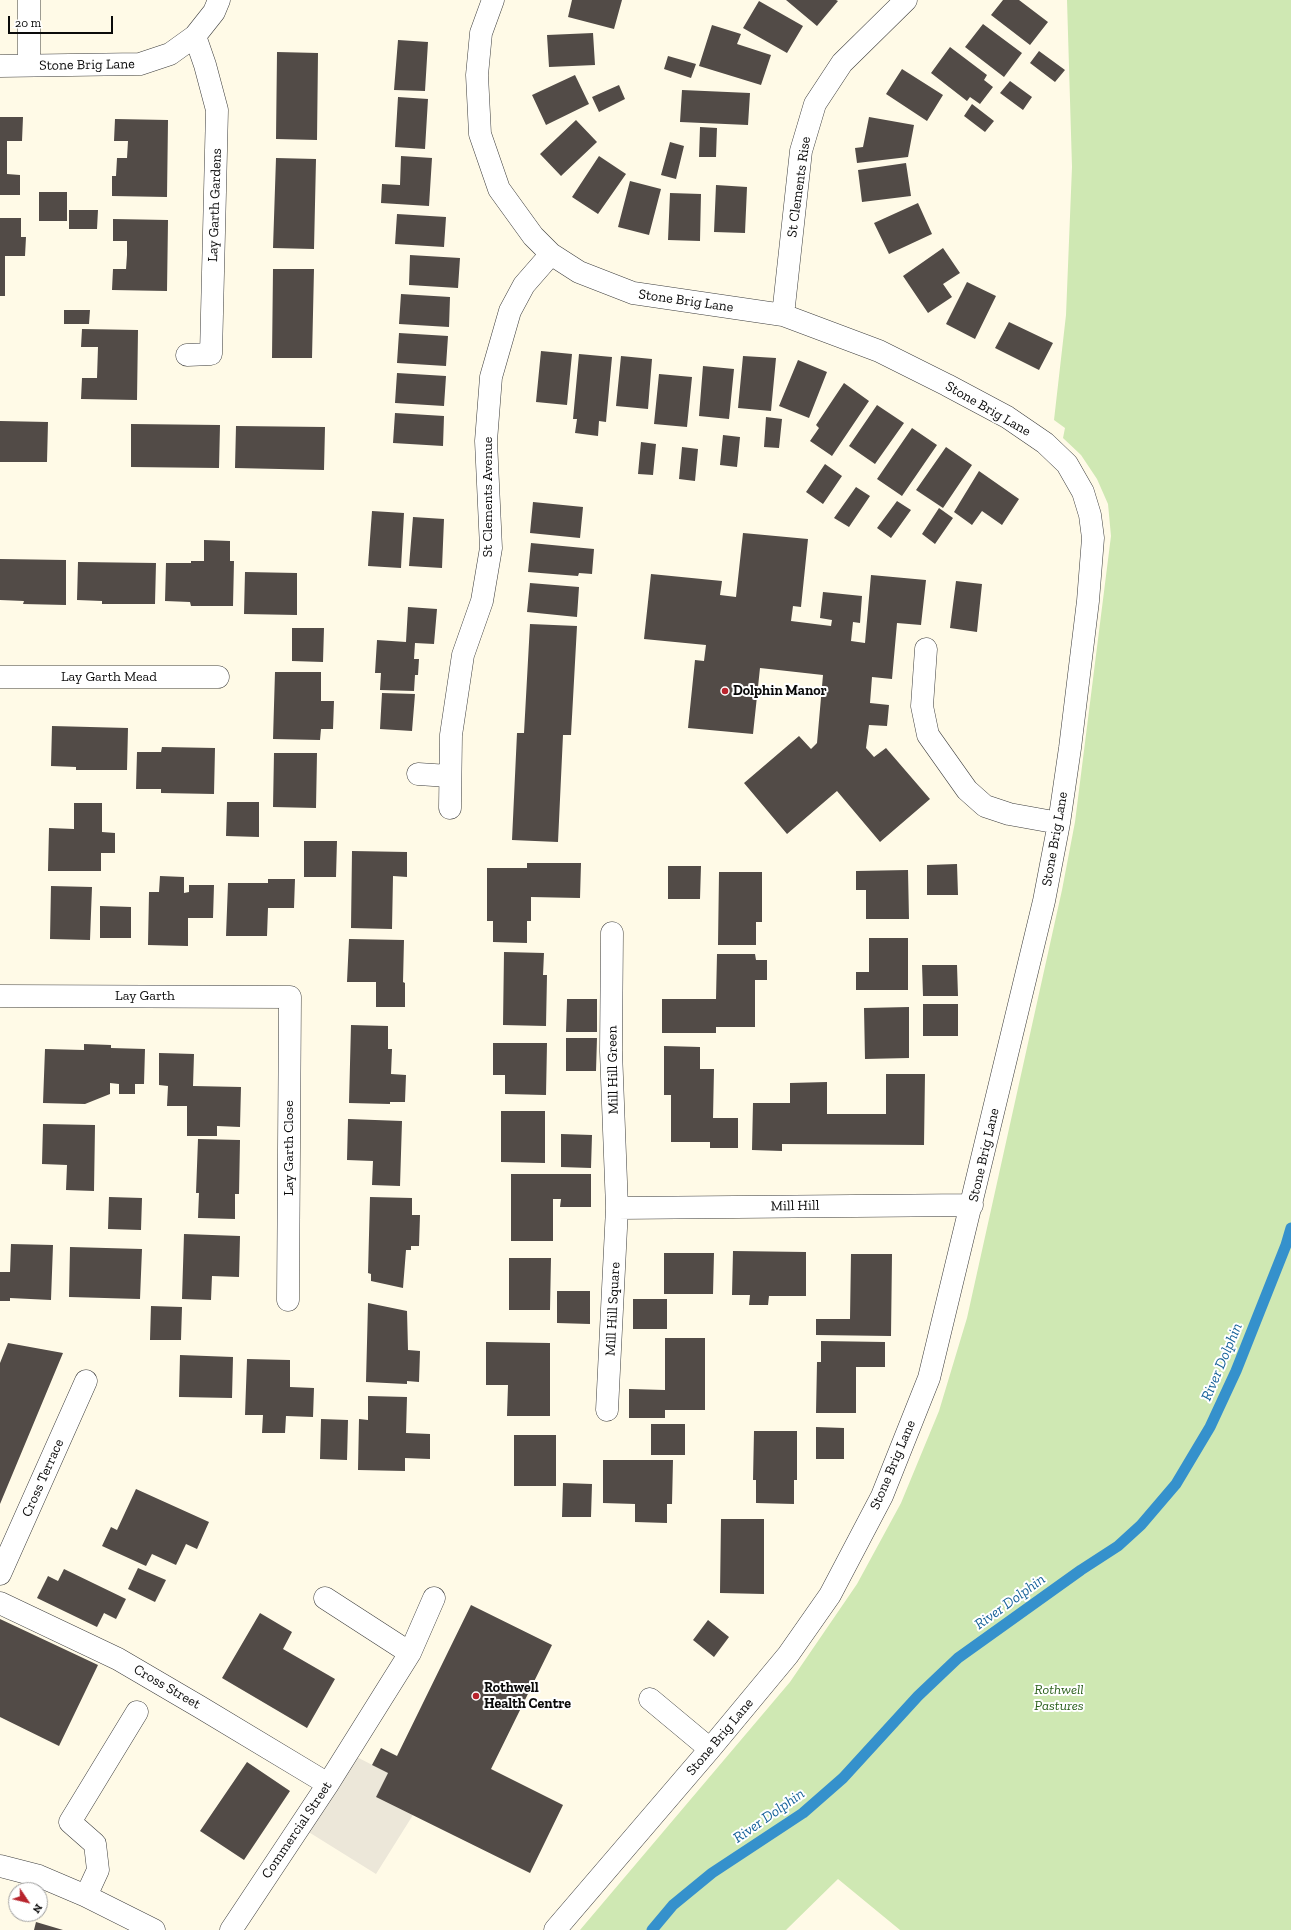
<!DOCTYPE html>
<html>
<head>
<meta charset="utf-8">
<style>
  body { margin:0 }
  #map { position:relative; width:1291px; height:1930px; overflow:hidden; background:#fffae7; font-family:"Zilla Slab",serif }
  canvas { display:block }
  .north { position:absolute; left:8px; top:1882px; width:40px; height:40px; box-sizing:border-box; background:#fff; border:1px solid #9d9d9d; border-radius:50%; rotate:125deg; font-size:11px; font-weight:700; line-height:16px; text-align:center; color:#0a0a0a }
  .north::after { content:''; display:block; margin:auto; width:14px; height:18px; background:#b8242d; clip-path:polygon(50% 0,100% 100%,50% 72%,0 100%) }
  .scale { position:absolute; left:8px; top:16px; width:105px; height:18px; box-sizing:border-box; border:2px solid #0a0a0a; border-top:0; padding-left:5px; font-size:12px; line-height:14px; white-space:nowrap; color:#0a0a0a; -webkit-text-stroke:3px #fff; paint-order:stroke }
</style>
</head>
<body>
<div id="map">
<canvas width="1291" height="1930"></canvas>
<div class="north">N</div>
<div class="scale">20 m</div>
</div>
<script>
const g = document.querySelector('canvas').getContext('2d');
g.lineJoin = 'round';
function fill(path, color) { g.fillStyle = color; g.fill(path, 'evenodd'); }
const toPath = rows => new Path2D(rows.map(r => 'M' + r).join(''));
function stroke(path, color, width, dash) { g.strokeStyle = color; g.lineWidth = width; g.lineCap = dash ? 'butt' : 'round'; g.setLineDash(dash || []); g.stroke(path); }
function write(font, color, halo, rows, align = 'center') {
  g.font = font + ' "Zilla Slab",serif'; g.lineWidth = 4; g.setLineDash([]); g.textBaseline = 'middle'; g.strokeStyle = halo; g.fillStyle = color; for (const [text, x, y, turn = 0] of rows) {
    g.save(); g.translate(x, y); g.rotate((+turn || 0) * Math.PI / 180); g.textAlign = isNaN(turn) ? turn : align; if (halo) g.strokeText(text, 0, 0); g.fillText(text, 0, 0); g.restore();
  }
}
const green = toPath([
  [1067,0,1291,0,1291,1930,900,1930,838,1879,786,1930,580,1930,790,1682,857,1584,901,1503,939,1411,967,1318,1062,890,1075,822,1111,536,1108,504,1097,479,1081,455,1063,438,1065,428,1054,420,1066,315,1072,167]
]);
const plaza = toPath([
  [347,1752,388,1773,376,1797,413,1815,376,1874,299,1826]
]);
const stream = toPath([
  [652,1930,673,1905,712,1873,803,1813,843,1778,918,1696,958,1658,1081,1570,1118,1546,1141,1525,1176,1484,1210,1427,1236,1371,1286,1245,1291,1228]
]);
const building = toPath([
  [572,0,622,0,614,29,568,17],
  [786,0,836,0,838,1,817,26],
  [1003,0,1019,0,1048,22,1030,45,991,15],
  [759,1,803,26,787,53,743,28],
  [983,24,1022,53,1004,77,965,47],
  [712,25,741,34,737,44,771,55,761,85,699,66],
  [593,33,595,65,549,67,547,35],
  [398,40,428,42,425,91,394,90],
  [950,47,987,75,984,80,993,87,980,104,970,97,967,101,931,73],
  [1039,51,1065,70,1055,82,1030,63],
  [277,52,318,53,317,140,276,139],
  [668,56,696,64,691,78,664,69],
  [902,69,943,95,927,121,886,94],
  [575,75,589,104,546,125,532,95],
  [1010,81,1032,97,1023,110,1000,93],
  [619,85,625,99,599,112,592,97],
  [682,90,750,93,748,125,680,122],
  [398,97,428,99,425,149,395,147],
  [972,104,994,121,985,132,964,116],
  [0,117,23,117,22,141,7,141,7,174,20,175,20,195,0,195],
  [869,117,914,125,908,157,857,163,855,148,863,147],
  [115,119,168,120,167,197,112,196,112,176,116,176,117,158,127,158,128,141,114,141],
  [576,120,597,142,561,176,540,154],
  [700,127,717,128,716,157,699,157],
  [670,142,684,146,676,179,661,175],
  [401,156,432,158,429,206,381,203,382,184,400,185],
  [599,156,626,174,598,214,572,197],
  [276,158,316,159,314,249,273,248],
  [906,163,911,196,862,202,858,170],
  [630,181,661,189,649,235,618,227],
  [716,185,747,187,745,233,714,232],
  [39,192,67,192,67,221,39,221],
  [670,193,701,194,700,241,668,240],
  [918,203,932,234,889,254,874,223],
  [69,210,98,210,97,229,69,229],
  [397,214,446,217,444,247,395,244],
  [0,218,21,218,21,237,26,237,25,256,5,256,5,296,0,296],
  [113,219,168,220,167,291,112,290,113,269,126,269,127,255,127,241,113,241],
  [943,248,960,273,943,284,952,297,928,313,903,276],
  [410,255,460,258,458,288,409,285],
  [273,269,314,269,312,358,272,358],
  [967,282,996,296,975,339,946,324],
  [401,294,450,297,449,327,399,324],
  [64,310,90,310,89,324,64,324],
  [1009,322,1053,343,1039,370,995,348],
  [82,329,138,330,137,400,81,399,82,378,97,378,98,347,81,347],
  [399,333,448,336,446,366,397,363],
  [541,351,572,354,567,405,536,402],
  [579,354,612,357,606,422,599,421,598,436,575,433,577,419,573,419],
  [621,356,652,359,648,409,616,406],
  [743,356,776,358,771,411,738,408],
  [798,360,827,372,809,418,779,406],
  [703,366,734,369,729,419,699,416],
  [397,373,446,376,444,406,395,403],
  [659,374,692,377,687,427,654,424],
  [844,383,869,401,832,456,810,441,819,428,816,425],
  [877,405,904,423,875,464,849,446],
  [395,413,444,416,443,446,393,443],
  [766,417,782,419,779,448,764,447],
  [0,421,48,422,47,462,0,462],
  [131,424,220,425,219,468,131,467],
  [236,426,325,427,324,470,235,468],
  [912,428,937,445,902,496,877,479],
  [723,435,740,437,737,467,720,465],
  [641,442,656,444,653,475,638,474],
  [682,447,698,449,695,481,679,479],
  [946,447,972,465,943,508,916,490],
  [825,464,842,476,823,504,806,492],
  [979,471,1019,499,1002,525,982,511,972,525,954,512],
  [856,487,870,496,849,527,834,518],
  [897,501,911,510,891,538,877,528],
  [533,502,583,507,580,538,530,533],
  [939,508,953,518,935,544,922,534],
  [372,511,404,513,401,568,368,566],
  [413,517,444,519,442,568,409,566],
  [743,533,808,539,801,607,793,606,791,621,831,626,832,620,820,618,823,592,862,596,860,623,853,622,851,641,865,643,871,575,926,580,921,625,897,623,892,679,872,677,870,703,889,705,887,726,869,725,866,748,874,757,886,748,930,799,880,842,837,791,787,834,744,783,799,736,811,749,817,743,823,675,760,668,753,734,688,728,695,660,704,661,706,645,644,639,651,574,722,581,720,595,736,597],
  [204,540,230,541,230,561,234,561,233,606,191,606,190,602,165,601,166,563,191,563,191,561,204,561],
  [531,543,594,549,592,574,579,573,578,576,528,572],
  [0,559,66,560,66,605,23,604,24,601,0,600],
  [78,562,156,563,155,604,102,604,102,601,77,600],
  [245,572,297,573,297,615,244,614],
  [956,581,982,584,977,632,950,628],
  [530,583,579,587,577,617,527,612],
  [408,607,437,609,434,644,415,643,414,659,419,659,418,675,415,675,414,691,380,690,381,673,375,673,377,640,406,642],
  [530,624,577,626,571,735,563,735,558,842,512,840,517,733,524,733],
  [292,628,324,628,323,662,292,661],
  [275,672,321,672,321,701,334,701,333,729,321,729,320,740,273,739],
  [382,693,415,694,412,731,380,729],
  [52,726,128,728,127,770,76,770,76,767,51,766],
  [162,747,215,748,214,794,161,793,161,789,136,789,137,752,161,752],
  [274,753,317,753,316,808,273,807],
  [227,802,259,802,259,837,226,836],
  [74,803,102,803,102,832,115,833,115,853,101,853,101,871,48,871,49,828,74,829],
  [304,841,337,841,336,877,304,877],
  [352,851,407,852,407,877,393,876,392,929,351,928],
  [527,863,581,863,580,898,531,897,531,921,527,921,527,943,493,942,493,921,487,921,487,868,527,868],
  [957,864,958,895,927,895,927,865],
  [668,866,701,866,700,899,668,899],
  [908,870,909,919,866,919,866,890,856,890,856,871],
  [719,872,762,872,762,922,756,922,756,945,718,945],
  [160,876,184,877,184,893,189,892,189,885,214,885,213,918,188,918,188,946,148,945,149,892,159,892],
  [268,879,295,879,294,908,268,908,267,936,226,936,228,883,268,883],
  [51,886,92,887,90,940,50,939],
  [100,906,131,907,131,938,100,938],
  [869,938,908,938,908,990,856,990,856,972,869,972],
  [349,939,404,940,403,982,405,983,405,1007,376,1007,376,982,347,982],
  [504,952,544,953,543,975,547,975,546,1026,503,1025],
  [717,954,755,954,756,960,767,960,767,980,755,980,755,1027,716,1027,716,1033,662,1033,662,999,716,999],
  [922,965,957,965,958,996,923,996],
  [567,999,597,999,597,1032,566,1032],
  [923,1004,958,1004,958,1036,923,1036],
  [909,1007,909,1058,865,1059,864,1008],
  [351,1025,388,1026,388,1049,392,1049,391,1074,406,1075,405,1102,390,1102,390,1104,349,1103],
  [566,1038,597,1038,596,1071,566,1071],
  [493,1043,547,1043,546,1095,505,1094,505,1075,493,1075],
  [84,1044,111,1045,111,1048,145,1049,144,1084,135,1084,135,1094,119,1094,119,1084,110,1083,110,1094,85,1104,43,1103,45,1049,84,1050],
  [664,1046,700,1047,700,1069,714,1069,713,1118,738,1118,738,1148,710,1148,710,1142,671,1142,671,1095,664,1095],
  [159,1053,194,1054,193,1086,241,1087,240,1127,217,1126,217,1136,187,1136,187,1106,167,1106,168,1086,159,1085],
  [886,1074,925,1074,924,1145,782,1144,782,1151,752,1150,753,1103,790,1103,790,1083,827,1082,827,1114,886,1114],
  [501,1111,545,1111,545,1163,501,1162],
  [348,1119,402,1121,400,1186,372,1185,373,1161,347,1160],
  [43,1124,95,1125,94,1191,66,1190,67,1165,42,1164],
  [561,1134,592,1135,591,1168,561,1167],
  [198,1139,240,1140,239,1194,235,1194,235,1219,198,1218,199,1193,196,1193],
  [511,1174,591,1174,591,1207,560,1207,561,1199,553,1199,553,1241,511,1241],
  [109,1197,142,1198,141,1230,108,1229],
  [370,1197,412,1198,412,1215,420,1215,419,1246,411,1246,411,1250,406,1250,403,1288,371,1281,371,1274,368,1273],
  [184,1234,240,1236,239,1277,212,1276,211,1300,182,1299],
  [11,1244,53,1245,51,1300,10,1298,10,1301,0,1301,0,1272,10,1272],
  [70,1247,142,1249,140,1299,69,1297],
  [733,1251,806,1252,806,1296,769,1296,768,1305,749,1305,750,1295,732,1295],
  [664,1253,714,1253,713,1294,664,1294],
  [851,1254,892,1254,891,1336,816,1335,816,1319,850,1319],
  [509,1258,551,1258,550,1310,509,1310],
  [557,1291,590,1291,590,1324,557,1323],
  [633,1299,667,1299,667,1329,633,1329],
  [368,1303,407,1311,408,1350,420,1351,419,1382,407,1381,407,1384,366,1382],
  [151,1306,182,1307,181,1340,150,1340],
  [665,1338,705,1338,705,1410,665,1410,665,1418,629,1418,629,1389,665,1390],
  [821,1341,885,1342,885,1367,856,1367,856,1413,816,1413,817,1362,821,1362],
  [486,1342,550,1343,550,1416,507,1416,508,1385,486,1385],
  [8,1343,63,1353,0,1504,0,1363],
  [180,1355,233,1357,232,1398,179,1397],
  [247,1359,290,1360,290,1387,314,1388,313,1417,286,1416,285,1433,262,1433,263,1415,245,1415],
  [368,1396,407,1397,406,1433,430,1434,430,1459,405,1458,405,1471,358,1470,359,1419,368,1420],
  [321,1419,348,1420,347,1460,320,1459],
  [651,1424,685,1424,685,1455,651,1455],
  [816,1427,844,1428,844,1459,816,1459],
  [754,1431,797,1431,797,1480,794,1480,794,1504,756,1503,756,1480,753,1480],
  [514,1435,556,1435,556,1486,514,1486],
  [603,1460,673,1460,672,1504,667,1504,667,1523,635,1522,635,1504,603,1503],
  [563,1483,592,1484,591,1517,562,1517],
  [136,1489,209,1522,197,1549,186,1544,176,1565,152,1554,146,1566,102,1546,111,1527,117,1530],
  [721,1519,764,1519,764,1594,720,1593],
  [138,1568,166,1580,155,1602,128,1589],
  [64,1569,126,1599,116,1619,104,1613,97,1627,37,1598,48,1576,58,1581],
  [471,1605,552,1645,491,1769,563,1805,530,1873,376,1797,388,1773,372,1765,381,1748,397,1756],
  [260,1613,292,1632,283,1649,335,1679,307,1728,222,1678],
  [0,1619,98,1665,59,1746,0,1717],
  [708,1620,729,1637,714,1657,693,1640],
  [247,1762,290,1791,244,1860,200,1831],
  [36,1922,63,1930,34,1930]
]);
const minor = toPath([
  [493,0,481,33,477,75,480,134,499,189,533,236,551,254,579,272,633,293,783,315,879,351,947,385,1007,417,1045,443,1067,464,1083,492,1090,515,1093,538,1088,601,1070,748,1059,823,1044,901,929,1378,882,1496,830,1595,788,1655,710,1749,555,1930],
  [29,65,29,0],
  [0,66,140,64,170,54,195,36,214,12,219,0],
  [783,315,801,151,815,104,842,63,906,0],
  [187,355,211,354,217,110,205,65,195,36],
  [926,649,922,706,928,735,967,790,985,806,1009,814,1059,823],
  [0,677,218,677],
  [418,774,449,776],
  [450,808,451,735,463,655,482,601,491,548,486,441,491,377,510,311,524,285,551,254],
  [0,996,290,997,288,1300],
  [617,1208,972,1205],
  [607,1410,617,1208,611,1051,612,933],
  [0,1574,86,1381],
  [325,1598,410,1653],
  [0,1603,118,1659,200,1707,328,1784],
  [650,1699,710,1749],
  [0,1866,39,1876,86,1896,154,1930],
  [86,1896,98,1870,95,1844,70,1822,137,1712],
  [231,1930,328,1784,410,1653,434,1598]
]);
const markers = [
  [725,691,4,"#b8242d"],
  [476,1696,4,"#b8242d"]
];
const streetNames = [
  ["Stone Brig Lane",87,65,-1],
  ["St Clements Rise",799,187,-82],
  ["Lay Garth Gardens",215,205,-88],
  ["Stone Brig Lane",686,301,8],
  ["Stone Brig Lane",988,409,30],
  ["St Clements Avenue",488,497,-90],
  ["Lay Garth Mead",109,677],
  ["Stone Brig Lane",1055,839,-80],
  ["Lay Garth",145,996],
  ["Mill Hill Green",613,1070,-91],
  ["Lay Garth Close",289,1148,-90],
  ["Stone Brig Lane",984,1155,-77],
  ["Mill Hill",795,1206,-1],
  ["Mill Hill Square",613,1309,-87],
  ["Stone Brig Lane",893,1465,-67],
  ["Cross Terrace",43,1478,-66],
  ["Cross Street",167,1687,30],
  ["Stone Brig Lane",720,1737,-50],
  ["Commercial Street",297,1830,-56]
];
const poiNames = [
  ["Dolphin Manor",733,691],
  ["Rothwell",484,1688],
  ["Health Centre",484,1704]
];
const parkNames = [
  ["Rothwell",1059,1690],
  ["Pastures",1059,1706]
];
const waterNames = [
  ["River Dolphin",1222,1362,-67],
  ["River Dolphin",1010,1602,-36],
  ["River Dolphin",769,1816,-35]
];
fill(green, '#cfe8b3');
fill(plaza, '#ece7d9');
stroke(stream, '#3591cc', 11);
fill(building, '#524b47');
stroke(minor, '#3d3d3d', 23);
stroke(minor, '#fff', 22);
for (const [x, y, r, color] of markers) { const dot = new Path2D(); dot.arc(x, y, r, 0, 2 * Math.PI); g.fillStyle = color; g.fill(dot); stroke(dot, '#fff', 1.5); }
write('14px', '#0a0a0a', '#fff', streetNames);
write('bold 14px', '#0a0a0a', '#fff', poiNames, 'left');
write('italic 14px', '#2b601c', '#fff', parkNames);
write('italic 15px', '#166199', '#fff', waterNames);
</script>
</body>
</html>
